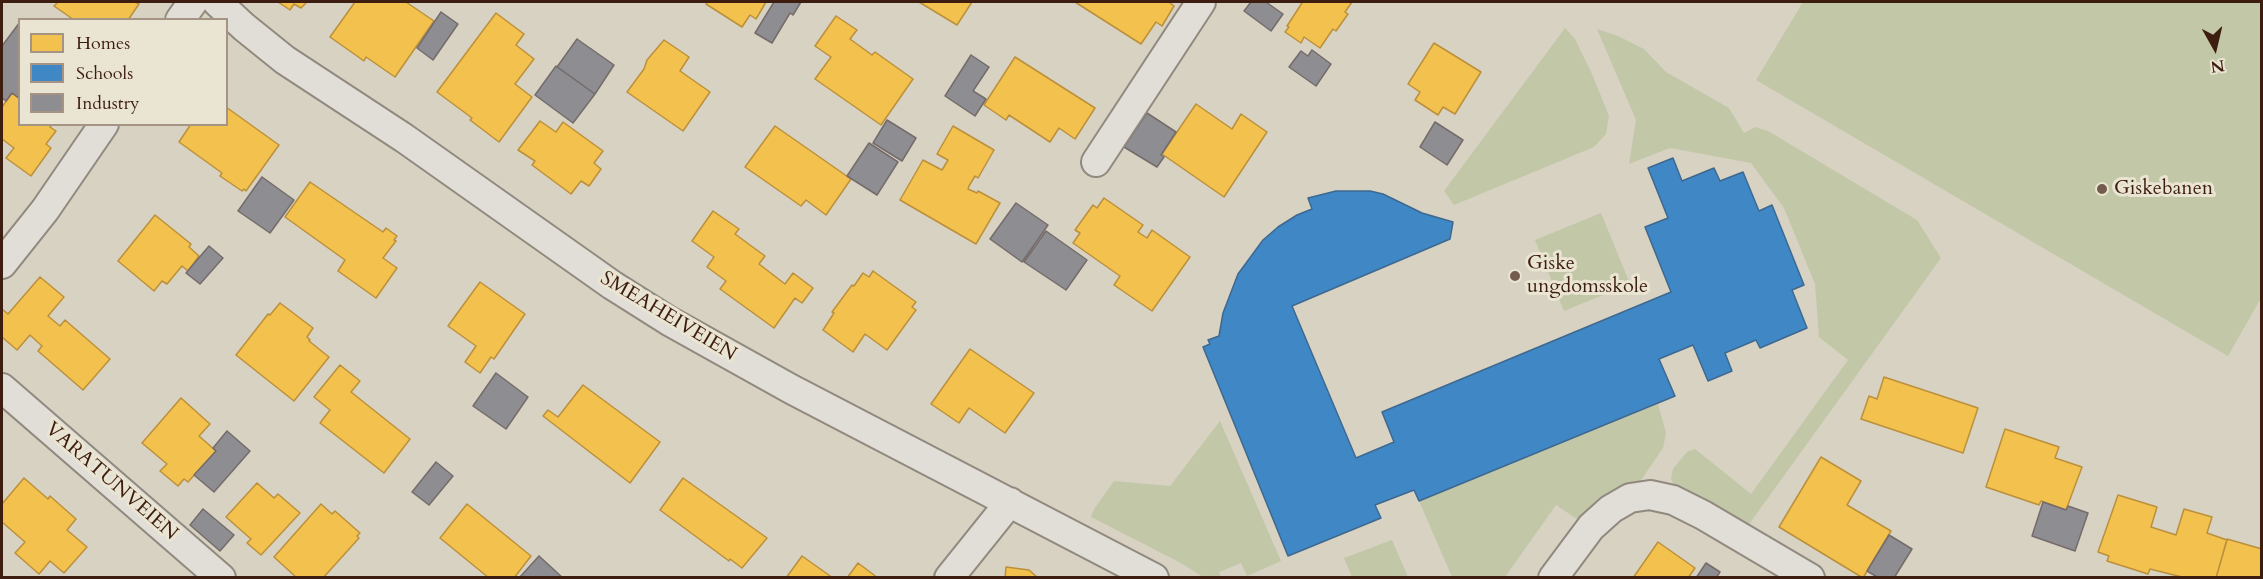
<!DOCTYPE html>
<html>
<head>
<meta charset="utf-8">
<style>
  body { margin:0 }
  #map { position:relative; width:2263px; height:579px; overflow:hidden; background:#d7d2c2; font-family:Cardo,serif }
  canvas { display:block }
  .frame { position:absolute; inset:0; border:3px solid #3d1d10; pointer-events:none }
  .legend { position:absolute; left:18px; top:18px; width:210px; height:108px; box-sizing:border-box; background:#eae4d2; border:2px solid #a59484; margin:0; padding:8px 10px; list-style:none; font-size:18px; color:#3d1d10 }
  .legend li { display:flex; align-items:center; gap:12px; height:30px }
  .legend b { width:30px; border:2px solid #a59484 }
  .north { position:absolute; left:2185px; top:18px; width:60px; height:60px; -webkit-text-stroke:4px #eae4d2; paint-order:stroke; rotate:172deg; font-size:16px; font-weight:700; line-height:24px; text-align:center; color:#3d1d10 }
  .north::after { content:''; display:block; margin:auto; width:21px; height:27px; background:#3d1d10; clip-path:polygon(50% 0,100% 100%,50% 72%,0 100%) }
</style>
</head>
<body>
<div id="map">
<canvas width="2263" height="579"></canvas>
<div class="frame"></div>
<ul class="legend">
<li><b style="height:16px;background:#f2c14e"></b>Homes</li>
<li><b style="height:16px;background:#3f88c5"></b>Schools</li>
<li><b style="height:16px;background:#8d8d92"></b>Industry</li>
</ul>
<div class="north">N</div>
</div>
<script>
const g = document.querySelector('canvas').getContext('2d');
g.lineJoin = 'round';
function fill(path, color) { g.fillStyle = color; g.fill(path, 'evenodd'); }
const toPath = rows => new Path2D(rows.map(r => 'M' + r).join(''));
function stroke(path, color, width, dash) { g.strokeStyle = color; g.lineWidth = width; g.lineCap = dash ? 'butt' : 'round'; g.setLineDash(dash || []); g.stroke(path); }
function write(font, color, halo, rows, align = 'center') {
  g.font = font + ' Cardo,serif'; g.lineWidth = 6; g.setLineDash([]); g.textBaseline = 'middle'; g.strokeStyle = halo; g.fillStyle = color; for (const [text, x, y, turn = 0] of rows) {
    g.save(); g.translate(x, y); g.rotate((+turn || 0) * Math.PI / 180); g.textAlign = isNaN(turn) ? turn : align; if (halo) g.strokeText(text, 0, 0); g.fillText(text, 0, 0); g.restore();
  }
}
const green = toPath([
  [1803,2,2261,2,2261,298,2228,356,1756,80],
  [1565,28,1575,39,1592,74,1609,116,1606,134,1594,147,1454,205,1444,191],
  [1597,29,1618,36,1644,49,1666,72,1729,108,1744,133,1755,127,1768,131,1917,220,1941,258,1747,527,1674,486,1671,479,1673,469,1687,452,1695,449,1751,494,1848,360,1819,337,1815,284,1784,208,1751,163,1670,148,1629,164,1636,120],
  [1601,213,1630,284,1564,311,1535,240],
  [1658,404,1666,433,1663,448,1639,483,1583,523,1556,505,1505,577,1452,577,1419,501],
  [1220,421,1281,561,1247,576,1241,563,1219,572,1221,577,1203,577,1181,563,1091,517,1094,509,1114,481,1170,486],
  [1392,540,1408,577,1352,577,1344,558]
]);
const homes = toPath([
  [58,2,135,2,139,4,128,20,74,20,54,6,58,2],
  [278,2,307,2,301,8,294,4,290,10,278,2],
  [355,2,406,2,434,21,395,77,366,57,364,61,330,37,355,2],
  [707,2,766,2,756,19,750,15,742,27,706,4,707,2],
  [919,2,972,2,957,25,919,2],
  [1075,2,1169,2,1174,6,1162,26,1156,22,1141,44,1075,2],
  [1300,2,1352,2,1345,12,1348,14,1336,31,1333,29,1320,48,1304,37,1301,43,1285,32,1289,27,1287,26,1302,3,1300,2],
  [496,13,524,34,516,45,534,59,515,84,532,97,499,142,470,120,472,118,437,92,496,13],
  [836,16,857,30,850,39,872,55,875,52,913,79,881,125,815,79,831,57,815,46,836,16],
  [664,40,689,57,680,71,710,92,683,131,627,92,644,69,647,60,664,40],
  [1434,43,1481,72,1455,114,1443,107,1438,115,1415,100,1420,92,1408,84,1434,43],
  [1015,57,1095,108,1075,139,1059,128,1050,142,1009,115,1006,120,984,105,1015,57],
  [12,93,20,99,20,124,52,124,50,127,56,131,46,144,51,148,31,176,6,158,14,148,2,139,2,107,12,93],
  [1196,104,1232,129,1241,114,1267,132,1224,197,1162,154,1196,104],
  [226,107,279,145,246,191,244,189,242,191,220,176,222,173,179,142,191,124,226,124,226,107],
  [540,121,556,132,563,122,603,151,594,163,601,169,589,186,581,181,571,194,532,165,535,161,518,150,540,121],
  [775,126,851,179,826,215,806,200,801,206,745,167,775,126],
  [953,126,994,150,978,178,975,176,969,186,968,189,977,193,978,191,1000,203,976,244,900,200,923,160,942,170,948,160,937,154,953,126],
  [310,182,383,232,386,228,397,236,394,240,396,241,383,258,397,268,376,298,338,271,345,260,285,217,310,182],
  [1104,198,1143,225,1138,232,1147,238,1152,230,1190,257,1152,311,1114,285,1120,276,1073,243,1080,233,1075,230,1093,205,1097,208,1104,198],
  [713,211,739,229,735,234,765,256,759,264,785,284,793,273,813,288,802,303,795,298,774,328,720,289,726,281,707,267,714,257,692,241,713,211],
  [155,215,191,244,189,247,199,256,188,271,182,266,167,284,162,281,154,291,118,261,155,215],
  [873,271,916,302,912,307,916,310,887,350,865,334,853,352,823,330,834,313,832,312,852,285,854,286,863,273,869,277,873,271],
  [40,277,64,297,48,316,60,326,65,320,110,359,83,390,38,351,42,346,30,335,17,350,2,337,2,309,8,314,40,277],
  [480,282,525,314,494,359,491,357,480,373,465,362,476,346,448,326,480,282],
  [280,303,313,328,307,337,310,340,309,341,329,357,294,401,236,355,268,314,270,315,280,303],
  [970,349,1034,393,1005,433,969,408,959,423,931,404,970,349],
  [340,365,360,381,351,392,410,439,384,473,320,423,330,410,314,397,340,365],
  [1884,377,1978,408,1963,453,1861,419,1869,396,1877,399,1884,377],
  [583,385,660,442,630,483,543,416,548,410,558,417,583,385],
  [181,398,210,424,199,436,216,451,188,482,184,479,178,486,160,471,167,464,142,443,181,398],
  [2005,429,2059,447,2055,458,2082,467,2066,510,2041,501,2039,505,1986,487,2005,429],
  [1821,457,1861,481,1847,505,1891,531,1863,578,1779,527,1821,457],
  [24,478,48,499,50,496,76,519,67,530,87,547,64,573,50,561,39,574,15,553,25,542,2,522,2,504,24,478],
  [683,478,767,538,742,568,730,559,729,561,660,510,683,478],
  [257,483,274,498,278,494,300,513,261,555,247,543,251,539,226,517,257,483],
  [2118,495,2157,507,2151,527,2176,535,2184,509,2212,517,2207,533,2227,540,2216,578,2186,578,2150,569,2148,574,2107,561,2109,556,2098,552,2118,495],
  [321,504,332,514,335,511,360,533,357,536,359,538,323,578,297,578,274,557,321,504],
  [467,504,531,556,514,578,489,578,440,538,467,504],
  [2227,539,2262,549,2262,578,2216,578,2227,539],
  [1658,542,1695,568,1688,578,1633,578,1658,542],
  [802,556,833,578,786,578,802,556],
  [858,563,878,578,847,578,858,563],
  [1006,567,1029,570,1038,578,1005,578,1006,567]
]);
const schools = toPath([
  [1673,158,1682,181,1714,168,1720,181,1743,172,1759,211,1772,205,1804,285,1792,290,1807,328,1760,348,1756,340,1725,353,1732,371,1708,381,1693,345,1659,359,1675,396,1419,501,1414,490,1375,505,1381,518,1288,556,1203,347,1210,344,1208,340,1219,336,1223,313,1238,274,1263,240,1278,227,1297,215,1312,209,1308,198,1336,191,1370,191,1383,194,1422,213,1453,222,1450,239,1292,306,1356,458,1394,442,1382,412,1671,292,1645,227,1668,218,1648,168,1673,158]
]);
const industry = toPath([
  [774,2,801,2,793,15,790,13,772,43,755,33,774,2],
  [1251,2,1266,2,1283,14,1271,31,1244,11,1251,2],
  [441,12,458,24,433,60,417,48,441,12],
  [20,22,20,99,12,93,6,101,2,98,2,46,20,22],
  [577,39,614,65,595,94,557,67,577,39],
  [1312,50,1331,64,1316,86,1289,67,1301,51,1308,56,1312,50],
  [971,55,989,67,973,91,986,99,975,116,945,96,971,55],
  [556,66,595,94,573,123,535,95,556,66],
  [1147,113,1176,132,1161,155,1164,157,1157,167,1124,147,1147,113],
  [887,120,916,138,902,161,873,143,887,120],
  [1435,122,1463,140,1447,165,1420,147,1435,122],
  [869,143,898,162,877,195,847,176,869,143],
  [262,177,294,200,270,233,238,211,262,177],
  [1016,203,1048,225,1022,262,990,239,1016,203],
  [1046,231,1087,260,1066,290,1024,262,1046,231],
  [209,246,223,258,200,284,186,273,209,246],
  [496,373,528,397,506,429,473,406,496,373],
  [227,431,250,451,214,492,194,475,216,451,213,448,227,431],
  [436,462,453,476,429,505,412,492,436,462],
  [2043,502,2066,510,2068,506,2088,513,2075,551,2032,536,2043,502],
  [203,509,234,535,220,551,190,525,203,509],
  [1889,535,1912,549,1894,578,1879,578,1867,571,1889,535],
  [539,556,563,578,519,578,539,556],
  [1706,563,1720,572,1716,578,1696,578,1706,563]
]);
const minor = toPath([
  [217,2,244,27,285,60,404,138,612,285,669,321,791,389,1154,578],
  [180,20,193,2],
  [1096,162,1201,2],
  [2,264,45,210,104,124],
  [2,388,221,578],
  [949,578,1010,502],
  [1553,578,1591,527,1611,509,1630,498,1650,495,1673,500,1703,515,1810,578]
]);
const markers = [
  [2102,189,6,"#735c4e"],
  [1515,276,6,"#735c4e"]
];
const poiNames = [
  ["Giskebanen",2114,189],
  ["Giske",1527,264],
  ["ungdomsskole",1527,287]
];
const streetNames = [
  ["SMEAHEIVEIEN",668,317,31],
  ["VARATUNVEIEN",111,482,41]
];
fill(green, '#c2c7a7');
fill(homes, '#f2c14e');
stroke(homes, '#bc903b', 1.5);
fill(schools, '#3f88c5');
stroke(schools, '#3e688f', 1.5);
fill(industry, '#8d8d92');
stroke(industry, '#756b6b', 1.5);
stroke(minor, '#91897f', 32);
stroke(minor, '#e0ded6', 28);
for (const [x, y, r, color] of markers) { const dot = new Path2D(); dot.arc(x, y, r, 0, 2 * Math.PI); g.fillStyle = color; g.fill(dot); stroke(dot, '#eae4d2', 2); }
write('20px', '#3d1d10', '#eae4d2', poiNames, 'left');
write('20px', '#3d1d10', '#eae4d2', streetNames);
</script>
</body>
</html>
